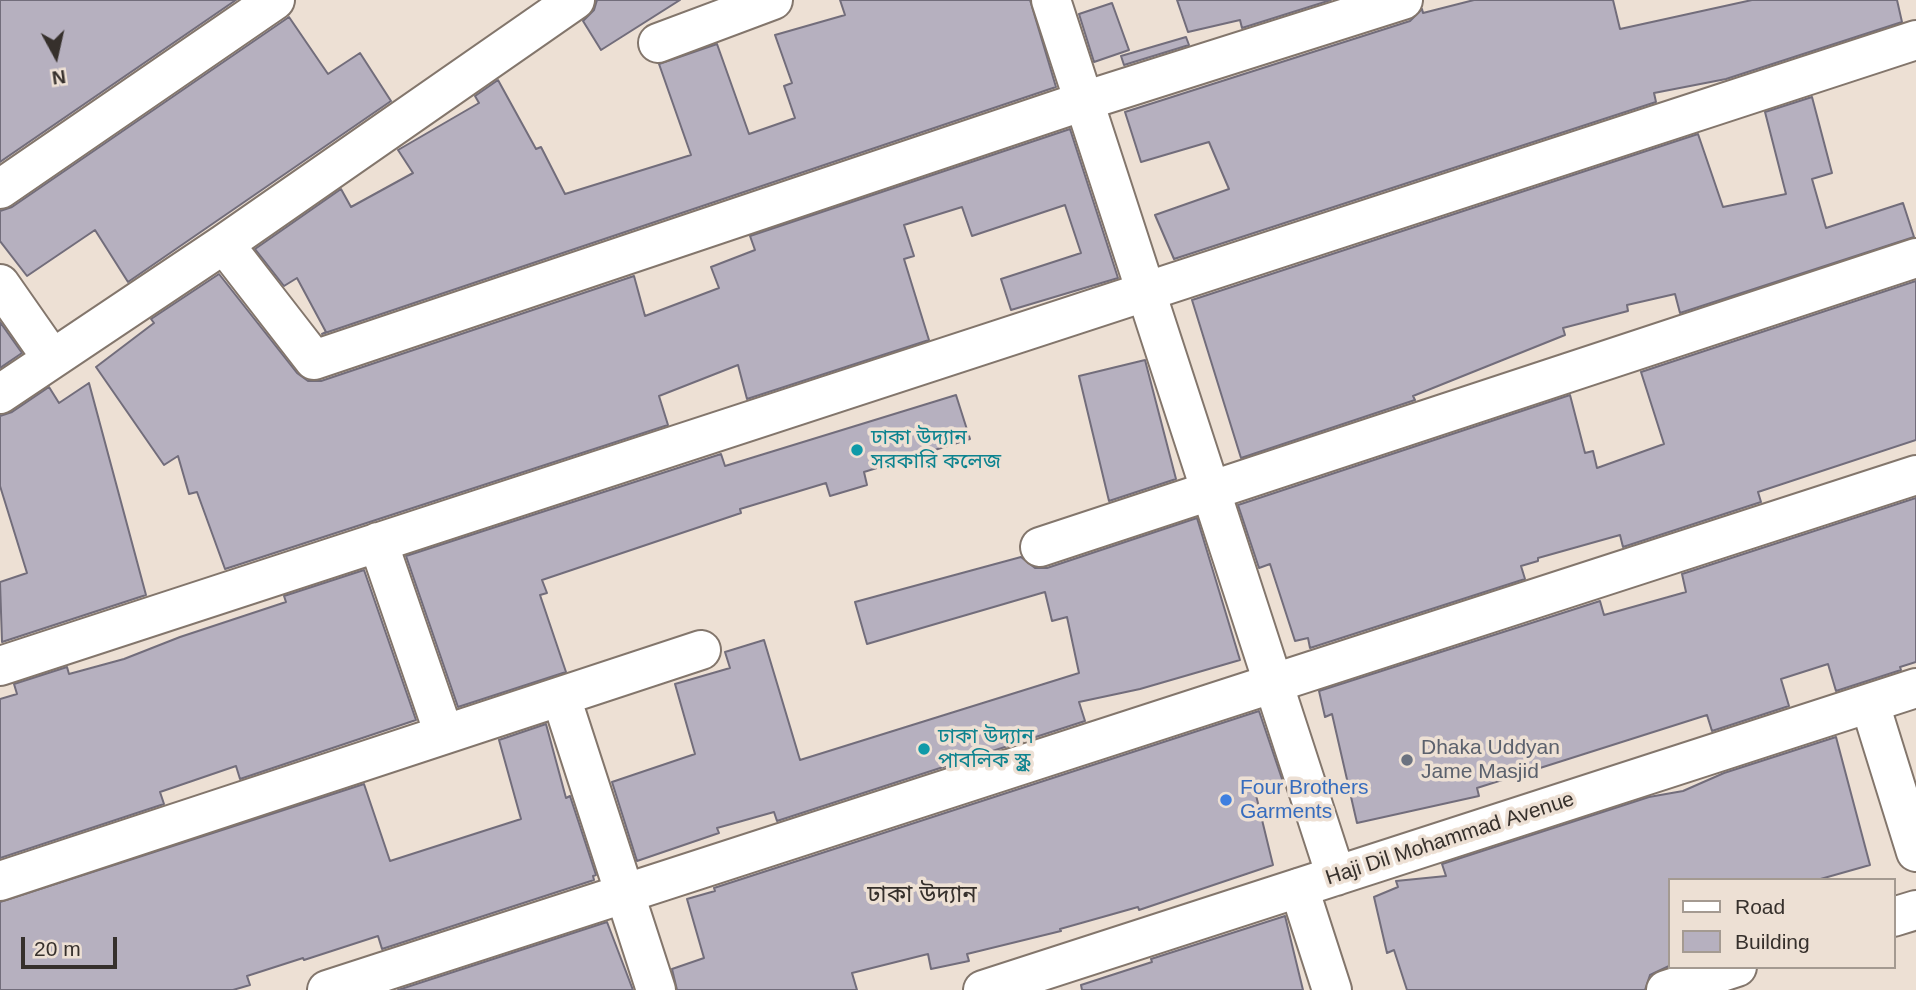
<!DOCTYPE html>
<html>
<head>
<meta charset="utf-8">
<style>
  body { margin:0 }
  #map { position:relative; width:1916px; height:990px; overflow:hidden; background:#ede0d4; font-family:Arial,sans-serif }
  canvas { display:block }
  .legend { position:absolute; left:1668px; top:878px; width:228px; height:91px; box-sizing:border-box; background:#ede0d4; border:2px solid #a49a91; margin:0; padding:9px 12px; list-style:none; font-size:21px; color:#36302c }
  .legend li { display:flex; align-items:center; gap:14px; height:35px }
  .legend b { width:35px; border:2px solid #a49a91 }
  .north { position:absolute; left:21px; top:21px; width:70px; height:70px; -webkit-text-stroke:5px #ede0d4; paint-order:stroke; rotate:172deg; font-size:19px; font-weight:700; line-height:28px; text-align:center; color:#36302c }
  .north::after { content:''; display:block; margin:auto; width:24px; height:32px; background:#36302c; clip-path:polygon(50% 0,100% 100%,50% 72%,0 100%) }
  .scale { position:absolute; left:21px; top:937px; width:96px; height:32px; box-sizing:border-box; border:4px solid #36302c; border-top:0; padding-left:9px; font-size:21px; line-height:24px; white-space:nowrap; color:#36302c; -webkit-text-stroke:5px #ede0d4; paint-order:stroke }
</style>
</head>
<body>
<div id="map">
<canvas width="1916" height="990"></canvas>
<ul class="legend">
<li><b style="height:9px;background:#fff"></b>Road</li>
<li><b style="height:19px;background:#b6b0bf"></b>Building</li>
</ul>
<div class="north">N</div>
<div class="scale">20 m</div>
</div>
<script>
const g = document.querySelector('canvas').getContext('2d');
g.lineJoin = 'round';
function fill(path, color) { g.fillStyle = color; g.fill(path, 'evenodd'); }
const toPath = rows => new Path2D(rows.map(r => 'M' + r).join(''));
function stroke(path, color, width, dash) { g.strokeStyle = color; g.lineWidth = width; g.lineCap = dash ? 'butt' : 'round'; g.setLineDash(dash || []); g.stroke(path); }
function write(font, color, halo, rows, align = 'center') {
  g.font = font + ' Arial,"Noto Sans Bengali",sans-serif'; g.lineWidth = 7; g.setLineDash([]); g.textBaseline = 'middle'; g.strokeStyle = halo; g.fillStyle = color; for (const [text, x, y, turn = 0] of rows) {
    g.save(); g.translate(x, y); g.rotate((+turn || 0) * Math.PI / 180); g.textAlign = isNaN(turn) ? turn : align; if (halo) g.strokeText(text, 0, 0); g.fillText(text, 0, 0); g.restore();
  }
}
const building = toPath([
  [0,0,236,0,0,162,0,0],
  [597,0,680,0,601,50,583,21,594,10,597,0],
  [840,0,1030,0,1056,87,322,334,326,332,297,278,284,286,255,249,341,189,351,207,413,173,398,150,479,103,475,96,498,80,536,149,541,147,565,194,691,155,659,64,717,44,749,134,795,118,784,86,792,83,775,35,845,15,840,0],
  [1177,0,1331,0,1242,28,1240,20,1188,32,1177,0],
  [1474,0,1613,0,1620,29,1752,0,1897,0,1902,22,1726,79,1654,93,1656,102,1174,259,1155,215,1229,189,1209,142,1141,162,1125,112,1410,21,1422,9,1423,13,1474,0],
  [1112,3,1129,50,1094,62,1079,14,1112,3],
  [289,17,328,74,360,53,391,101,128,282,95,230,27,276,0,241,0,211,12,207,289,17],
  [1186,37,1189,45,1124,65,1121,56,1186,37],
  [1812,97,1832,173,1812,179,1826,228,1903,203,1914,237,1680,313,1675,294,1627,305,1628,311,1563,328,1565,335,1413,396,1415,400,1241,458,1192,300,1698,134,1723,207,1786,194,1765,112,1812,97],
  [1070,129,1118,278,1011,310,1001,279,1081,253,1065,205,972,236,962,207,904,225,914,256,904,259,929,340,747,399,738,365,659,396,668,425,225,569,197,492,189,494,178,456,164,465,96,367,154,323,151,319,219,274,297,373,308,381,321,381,634,276,645,316,719,288,711,267,755,250,750,236,1070,129],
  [1916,281,1916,440,1758,492,1761,502,1623,547,1620,535,1538,558,1538,561,1521,566,1525,579,1310,648,1308,638,1295,641,1270,564,1259,568,1238,505,1570,395,1585,453,1593,451,1597,468,1664,444,1641,372,1916,281],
  [0,322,22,353,0,368,0,322],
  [1145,360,1176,479,1109,501,1079,376,1145,360],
  [89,383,146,595,2,642,0,582,27,573,0,486,0,416,12,412,49,387,59,403,89,383],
  [956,395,970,439,864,472,867,485,830,496,826,483,740,509,741,513,542,580,547,593,540,595,566,672,458,707,406,556,721,454,725,466,956,395],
  [1916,498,1916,662,1900,667,1901,670,1836,691,1828,664,1781,679,1789,706,1712,731,1707,715,1477,788,1479,796,1357,823,1332,714,1325,717,1319,691,1600,601,1604,615,1686,592,1682,574,1916,498],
  [1197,518,1240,660,1140,689,1079,702,1085,721,777,821,774,812,717,828,719,833,637,861,612,782,695,754,675,684,730,668,725,652,764,640,800,760,1079,673,1067,617,1052,621,1045,592,867,644,855,602,1021,557,1035,568,1047,568,1197,518],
  [364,570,416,720,240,779,236,766,160,792,164,804,0,858,0,699,17,694,14,684,67,667,69,674,124,659,180,637,286,602,284,596,364,570],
  [1259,711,1283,782,1255,791,1273,865,1139,910,1138,907,1060,929,1061,931,967,954,969,961,931,969,928,954,852,973,857,990,677,990,672,969,704,958,687,899,715,891,714,888,1259,711],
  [546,724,566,798,570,796,596,875,593,876,594,880,382,949,378,936,304,960,303,958,247,976,250,985,233,990,0,990,0,902,364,784,390,861,521,819,499,740,546,724],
  [1836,737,1870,865,1817,880,1669,880,1669,966,1650,975,1645,990,1407,990,1394,950,1387,953,1374,897,1398,887,1396,881,1446,876,1442,864,1649,797,1683,791,1724,773,1836,737],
  [1285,916,1303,990,1082,990,1081,985,1152,962,1151,959,1285,916],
  [607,922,633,990,398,990,607,922]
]);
const minor = toPath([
  [658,43,773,0],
  [0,189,275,0],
  [224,244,314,360,1084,101,1403,0],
  [0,284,51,357],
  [0,394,224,244,575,0],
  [378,542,444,734],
  [1040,547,1916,258],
  [0,666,1916,40],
  [561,697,656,990],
  [1870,704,1916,852],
  [0,881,701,650],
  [1299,888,1332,990],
  [1893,917,1916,910],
  [327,990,1916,475],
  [1666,990,1737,967]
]);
const tertiary = toPath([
  [1051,0,1336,876],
  [983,990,1916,688]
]);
const markers = [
  [857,450,7,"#0f9aa8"],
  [924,749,7,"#0f9aa8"],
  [1407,760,7,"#6b7280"],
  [1226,800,7,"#3f7fe0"]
];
const cultureNames = [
  ["ঢাকা উদ্যান",871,438],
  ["সরকারি কলেজ",871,462],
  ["ঢাকা উদ্যান",938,737],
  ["পাবলিক স্কুল",938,761]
];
const worshipNames = [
  ["Dhaka Uddyan",1421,748],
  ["Jame Masjid",1421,772]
];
const shopNames = [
  ["Four Brothers",1240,788],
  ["Garments",1240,812]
];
const streetNames = [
  ["Haji Dil Mohammad Avenue",1450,839,-18]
];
const quarterNames = [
  ["ঢাকা উদ্যান",922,895]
];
fill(building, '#b6b0bf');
stroke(building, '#726d7b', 2);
stroke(minor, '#83766c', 42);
stroke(tertiary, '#83766c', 42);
stroke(minor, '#fff', 38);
stroke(tertiary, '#fff', 38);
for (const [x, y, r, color] of markers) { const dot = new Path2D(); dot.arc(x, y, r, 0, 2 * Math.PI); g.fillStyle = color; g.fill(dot); stroke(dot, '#ede0d4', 2.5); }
write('21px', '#0d838f', '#ede0d4', cultureNames, 'left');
write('21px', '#5b616d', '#ede0d4', worshipNames, 'left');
write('21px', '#366cbe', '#ede0d4', shopNames, 'left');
write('21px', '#36302c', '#ede0d4', streetNames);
write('24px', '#36302c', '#ede0d4', quarterNames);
</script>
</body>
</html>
